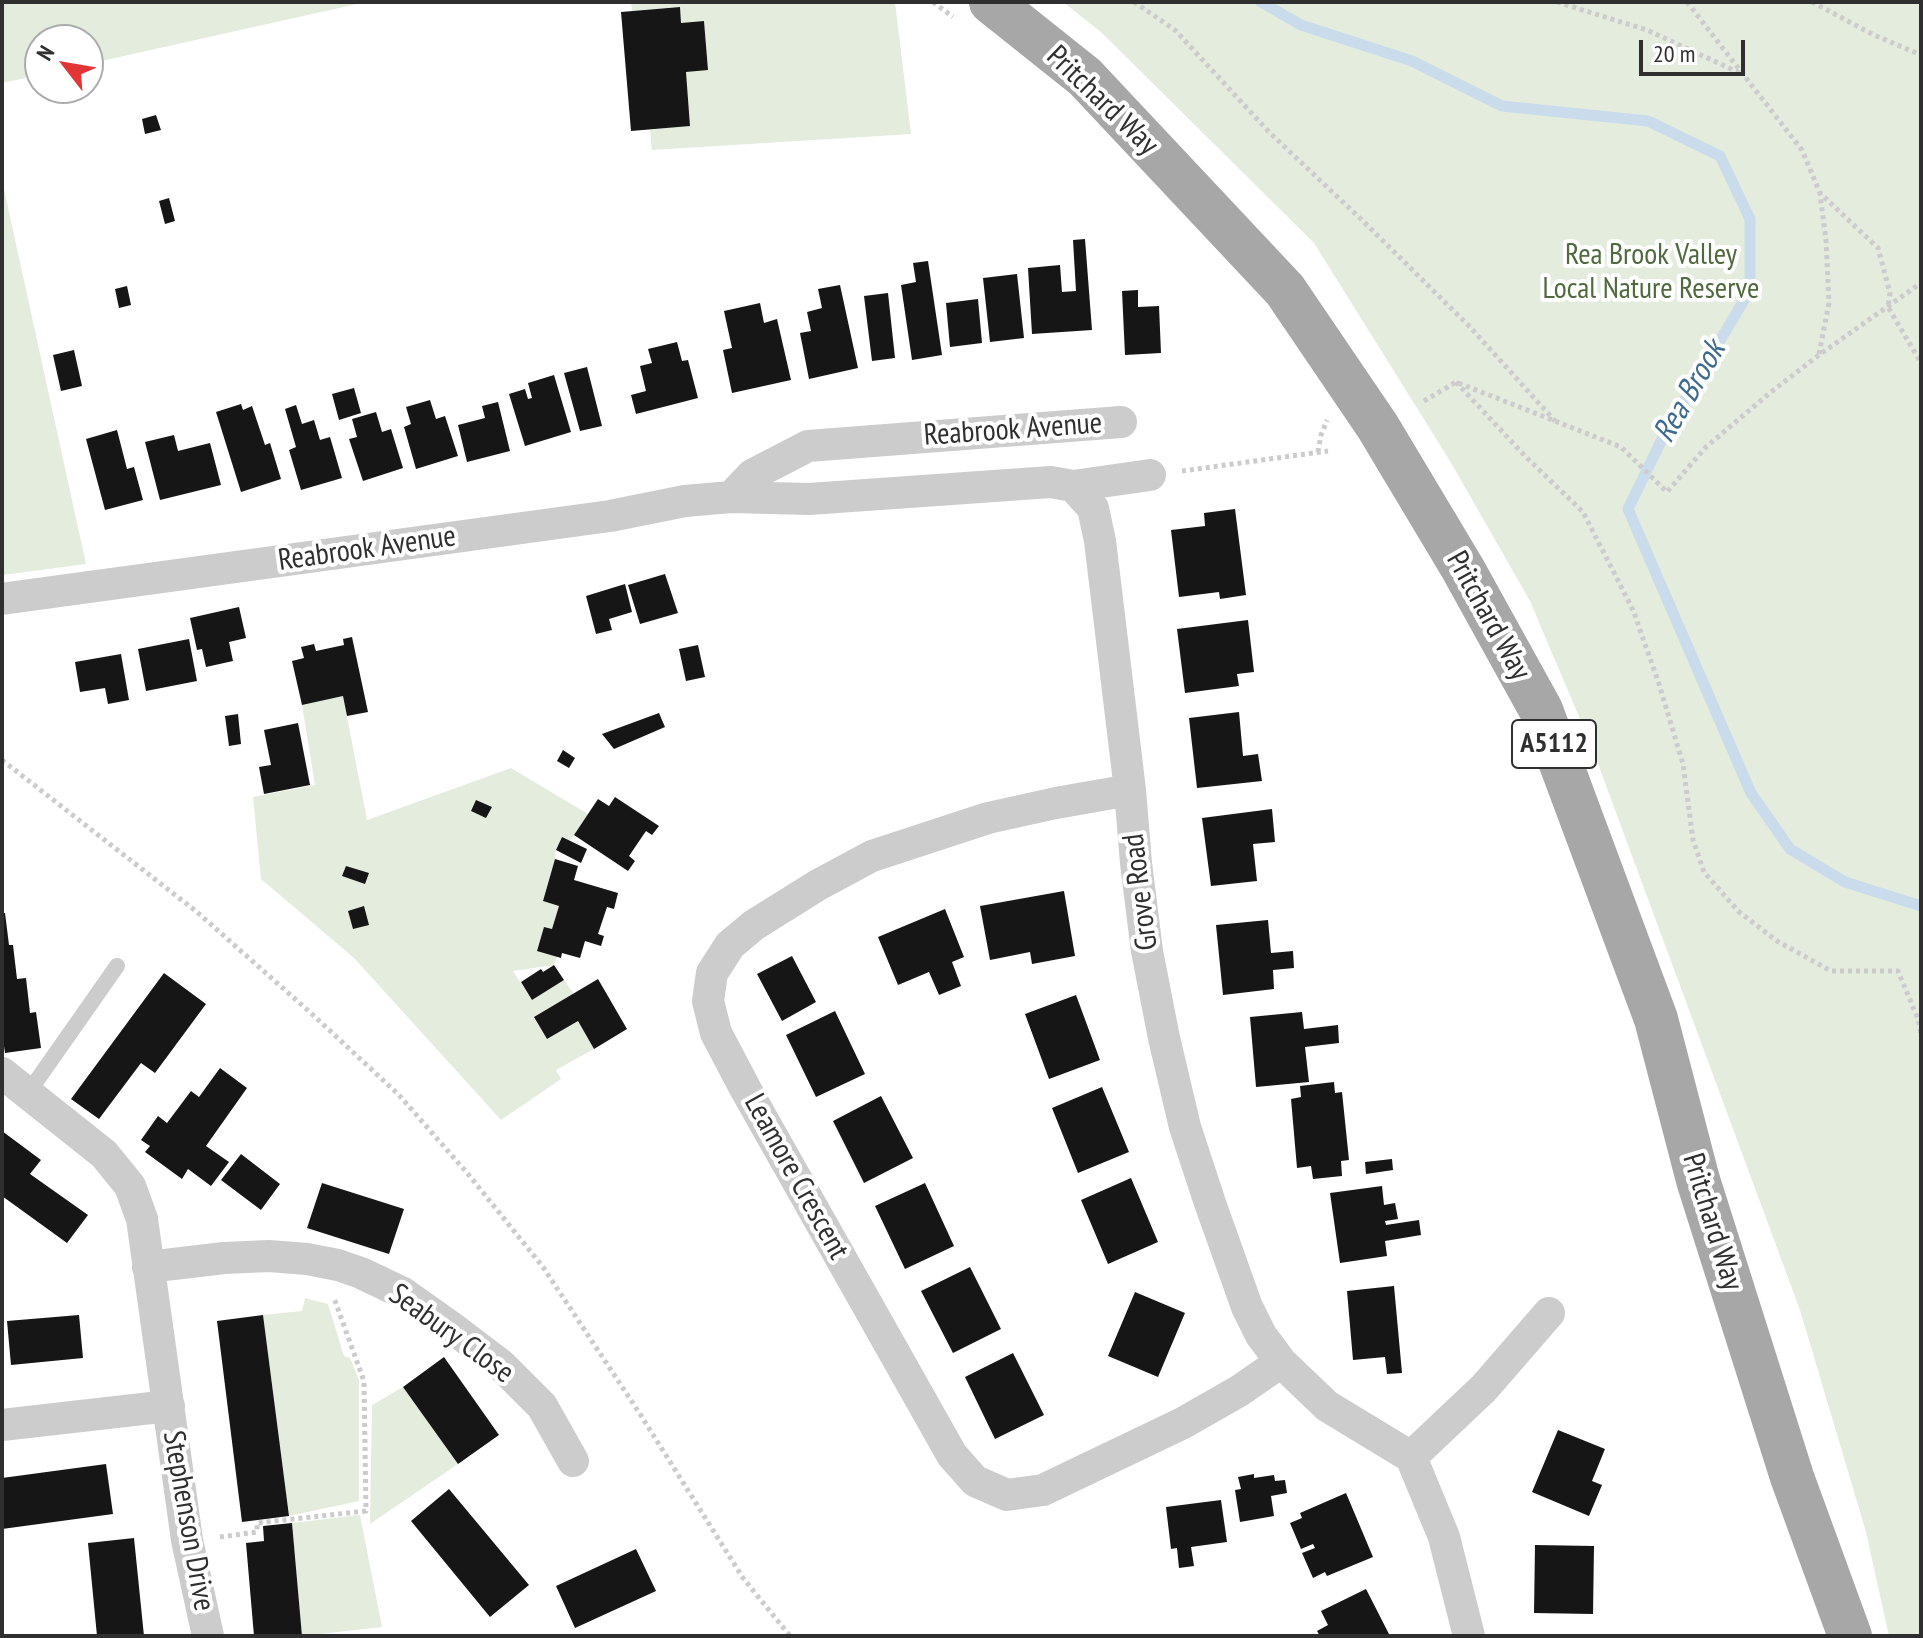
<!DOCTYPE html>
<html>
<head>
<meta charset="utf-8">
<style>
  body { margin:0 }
  #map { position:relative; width:1923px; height:1638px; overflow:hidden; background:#fff; font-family:"PT Sans Narrow",sans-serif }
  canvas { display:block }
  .frame { position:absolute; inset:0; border:4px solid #2f2f2f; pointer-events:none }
  .north { position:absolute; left:24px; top:24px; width:80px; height:80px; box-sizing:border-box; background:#fff; border:2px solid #acacac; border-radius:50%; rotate:301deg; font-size:22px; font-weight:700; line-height:32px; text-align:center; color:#2f2f2f }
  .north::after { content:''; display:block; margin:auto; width:28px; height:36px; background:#e33535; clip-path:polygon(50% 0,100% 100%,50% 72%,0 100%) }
  .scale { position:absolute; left:1639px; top:40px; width:106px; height:36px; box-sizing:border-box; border:4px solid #2f2f2f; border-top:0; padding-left:10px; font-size:24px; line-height:28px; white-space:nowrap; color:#2f2f2f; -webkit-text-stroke:6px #fff; paint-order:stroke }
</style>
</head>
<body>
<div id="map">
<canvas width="1923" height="1638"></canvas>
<div class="frame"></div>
<div class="north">N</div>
<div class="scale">20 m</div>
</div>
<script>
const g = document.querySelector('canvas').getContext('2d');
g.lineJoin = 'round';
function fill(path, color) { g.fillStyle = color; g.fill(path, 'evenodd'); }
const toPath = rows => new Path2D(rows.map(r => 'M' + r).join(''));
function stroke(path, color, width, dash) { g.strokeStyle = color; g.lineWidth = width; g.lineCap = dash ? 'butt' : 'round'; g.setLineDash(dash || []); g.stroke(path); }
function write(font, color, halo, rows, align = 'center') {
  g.font = font + ' "PT Sans Narrow",sans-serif'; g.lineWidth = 8; g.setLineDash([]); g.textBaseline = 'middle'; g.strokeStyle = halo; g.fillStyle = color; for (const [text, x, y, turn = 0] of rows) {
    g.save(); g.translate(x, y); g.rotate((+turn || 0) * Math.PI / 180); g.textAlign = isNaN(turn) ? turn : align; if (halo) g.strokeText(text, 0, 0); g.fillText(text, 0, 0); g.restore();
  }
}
const green = toPath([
  [2,2,366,2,88,64,88,40,40,40,40,75,2,83],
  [631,2,895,2,911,134,652,150,650,130,690,125,686,72,708,69,704,21,681,23,679,7,632,11],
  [1063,2,1921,2,1921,1636,1889,1636,1866,1532,1800,1310,1591,745,1530,601,1450,461,1314,243,1101,32],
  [2,180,86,564,2,575],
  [343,696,367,820,511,768,588,814,570,841,562,838,556,850,555,859,543,901,559,906,552,929,544,927,557,957,554,965,513,971,532,1000,564,980,574,994,534,1018,547,1039,578,1021,594,1049,556,1070,561,1079,501,1120,354,958,261,879,253,797,315,785,302,705],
  [305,1298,328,1304,344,1356,350,1358,359,1380,359,1501,289,1516,263,1315,302,1311],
  [403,1387,458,1464,370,1524,372,1405],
  [360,1515,382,1627,302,1636,292,1523]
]);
const stream = toPath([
  [1261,2,1301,25,1412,61,1502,106,1648,121,1720,156,1750,219,1750,290,1664,435,1628,509,1751,793,1790,849,1845,882,1921,906]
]);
const building = toPath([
  [680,7,681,23,704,21,708,70,686,72,690,126,631,131,621,12],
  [156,115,161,130,145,134,142,119],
  [169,198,175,221,165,224,159,201],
  [1085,239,1092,330,1032,334,1028,268,1060,265,1062,292,1076,291,1073,240],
  [928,261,942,355,912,360,901,285,916,282,913,263],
  [1017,274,1024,338,990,342,983,278],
  [840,285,858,368,809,379,800,333,811,331,807,312,822,308,818,289],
  [127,286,131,305,119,308,115,289],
  [1138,290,1138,307,1159,306,1161,353,1125,355,1122,291],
  [888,293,895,358,872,361,864,296],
  [978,299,982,343,950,347,946,303],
  [760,303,764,323,777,319,791,380,732,393,723,350,732,348,724,311],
  [677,342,682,361,688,360,698,398,636,414,631,395,646,391,640,366,652,363,648,349],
  [74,350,82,386,61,391,53,355],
  [587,367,602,426,580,431,564,373],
  [554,375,571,432,525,446,509,394,525,389,528,399,532,398,528,383],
  [354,388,361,413,339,420,332,394],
  [430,400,436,419,445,416,458,456,416,469,404,427,411,424,406,407],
  [498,402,510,451,467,462,458,425,485,418,482,406],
  [241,404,243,410,252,406,265,445,270,443,281,479,241,492,216,412],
  [296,405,302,424,314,420,320,440,330,437,342,478,301,490,289,450,296,447,285,409],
  [376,412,382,432,391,429,403,468,363,481,349,439,357,437,352,419],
  [117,430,127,469,134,467,143,500,105,510,86,439],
  [174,435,178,451,210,443,221,485,160,500,145,442],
  [1235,509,1246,595,1220,599,1219,592,1179,597,1171,530,1205,526,1204,513],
  [665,574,678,613,640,624,628,585],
  [625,584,632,612,609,619,612,630,596,634,586,596],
  [239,607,246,638,229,642,233,661,206,667,202,649,197,650,190,618],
  [1248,620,1254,672,1237,674,1239,686,1185,693,1177,629],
  [352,637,368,712,347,716,343,696,302,705,292,661,304,658,301,647,314,644,316,651,344,645,343,639],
  [189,639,197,681,146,691,138,649],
  [698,645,705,677,686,681,679,649],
  [121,654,129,700,108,704,105,688,80,692,75,662],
  [1239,712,1243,756,1258,754,1262,781,1197,788,1189,718],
  [659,713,665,727,614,749,602,734],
  [238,714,241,744,229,746,225,716],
  [298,723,310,785,264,794,259,767,271,765,264,730],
  [563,750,575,758,569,768,557,761],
  [615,797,659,826,652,835,646,831,629,856,635,861,628,871,574,835,598,799,609,806],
  [476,800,492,807,486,818,471,811],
  [1272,809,1275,842,1253,844,1257,881,1211,886,1202,818],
  [562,837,587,849,581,863,556,850],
  [555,859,578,866,574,880,618,893,614,909,607,907,598,934,604,936,601,946,585,941,580,958,562,953,561,958,537,951,544,927,552,929,559,906,543,901],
  [346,866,369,873,365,884,342,876],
  [1064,891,1075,956,1032,964,1030,952,990,960,980,906],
  [364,906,369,925,353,929,348,911],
  [945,909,964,957,952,962,961,986,939,995,929,972,898,985,878,937],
  [2,913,5,913,9,945,13,945,17,979,26,978,30,1013,36,1012,41,1048,5,1053,2,1033],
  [1268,920,1271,953,1293,951,1294,968,1273,970,1274,989,1223,995,1216,925],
  [792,956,816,1002,782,1021,757,974],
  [554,965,564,980,532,1000,521,982,541,969,543,972],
  [164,973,206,1004,155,1073,141,1063,99,1119,71,1099],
  [598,979,627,1029,594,1049,578,1021,547,1039,534,1017],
  [1076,995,1100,1060,1049,1079,1025,1014],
  [835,1011,865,1074,816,1097,786,1035],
  [1302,1012,1304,1029,1338,1025,1339,1043,1305,1047,1309,1082,1256,1087,1250,1017],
  [220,1068,247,1088,206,1146,229,1162,211,1186,188,1169,182,1179,145,1152,150,1146,141,1140,158,1116,167,1123,191,1091,199,1097],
  [1334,1082,1335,1093,1342,1092,1349,1160,1341,1161,1342,1176,1313,1179,1311,1166,1297,1168,1291,1099,1301,1097,1300,1086],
  [1102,1087,1129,1152,1078,1173,1052,1108],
  [881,1096,913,1158,864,1183,833,1121],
  [2,1131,41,1160,30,1174,88,1215,67,1243,2,1196],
  [241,1154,280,1184,261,1210,221,1180],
  [1392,1159,1393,1170,1366,1174,1365,1162],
  [1131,1178,1158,1242,1108,1264,1081,1200],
  [322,1183,404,1209,389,1254,307,1228],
  [925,1183,954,1246,905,1269,875,1206],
  [1382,1186,1384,1205,1395,1203,1398,1219,1385,1221,1386,1225,1419,1220,1421,1235,1385,1241,1387,1256,1340,1263,1330,1193],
  [970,1267,1001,1329,953,1353,921,1291],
  [1394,1286,1402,1373,1387,1374,1385,1357,1353,1360,1347,1291],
  [1135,1292,1185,1313,1158,1377,1108,1356],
  [79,1315,83,1358,11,1365,7,1321],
  [263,1315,289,1516,242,1522,217,1321],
  [1013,1353,1044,1415,995,1439,965,1377],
  [444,1357,499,1435,458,1464,403,1387],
  [1558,1430,1605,1449,1592,1481,1602,1485,1589,1516,1532,1492],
  [106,1464,113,1514,2,1529,2,1478],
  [1254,1474,1254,1478,1274,1475,1275,1481,1285,1480,1287,1493,1271,1496,1274,1516,1240,1522,1235,1490,1241,1489,1238,1477],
  [449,1489,529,1585,490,1617,411,1521],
  [1346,1493,1373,1557,1327,1576,1325,1572,1313,1578,1302,1553,1315,1548,1313,1544,1301,1549,1290,1523,1302,1518,1300,1513],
  [1221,1500,1227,1542,1191,1547,1194,1566,1179,1568,1177,1548,1171,1549,1166,1507],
  [292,1523,302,1636,254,1636,246,1543,264,1541,263,1526],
  [134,1538,144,1636,97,1636,88,1543],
  [1535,1545,1594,1546,1593,1614,1534,1613],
  [636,1549,656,1591,575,1628,556,1586],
  [1366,1589,1390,1636,1320,1636,1317,1631,1328,1625,1321,1611]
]);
const path = toPath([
  [933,2,953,17],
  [1134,2,1175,30,1269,132,1364,222,1470,327,1555,421],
  [1557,2,1647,30,1742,74],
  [1687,2,1802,150,1820,193,1878,248,1890,293,1888,307,1921,363],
  [1812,2,1874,35,1921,55],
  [1819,354,1829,303,1826,240,1820,194],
  [1456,382,1525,456,1583,512,1633,610,1659,684,1683,764,1693,840,1704,872,1738,911,1777,941,1831,971,1898,971,1918,1019,1921,1034],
  [1424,401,1456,382,1621,447,1667,492,1706,447,1771,392,1819,355,1921,283],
  [1318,452,1321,435,1327,420],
  [1182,471,1328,451],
  [2,760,197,912,312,1014,399,1095,468,1174,543,1267,640,1414,743,1578,790,1636],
  [220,1537,257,1532,257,1523,366,1511,364,1381,334,1298]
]);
const service = toPath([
  [28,1093,117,966]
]);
const minor = toPath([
  [1073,486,1093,508,1100,541,1130,790,1136,863,1147,951,1164,1038,1185,1127,1210,1203,1247,1307,1261,1335,1281,1362,1327,1406,1411,1457,1444,1537,1469,1636],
  [731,497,752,475,808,446,1121,422],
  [2,599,610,516,685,501,731,497,809,499,1051,482,1073,486,1150,475],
  [1130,790,1056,803,988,818,872,856,818,885,754,925,730,945,712,973,708,1001,716,1033,746,1090,952,1455,975,1481,1007,1495,1043,1490,1183,1423,1239,1391,1281,1362],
  [2,1073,104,1154,130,1186,142,1219,187,1540,208,1636],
  [148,1267,224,1258,269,1256,307,1259,338,1265,361,1273,403,1293,451,1327,501,1365,542,1406,573,1461],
  [2,1425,169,1406],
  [1411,1457,1484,1388,1549,1313]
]);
const primary = toPath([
  [991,2,1085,77,1285,290,1378,427,1463,569,1541,710,1656,1019,1698,1180,1792,1477,1850,1636]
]);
const shields = [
  [1554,744,84]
];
const shieldNames = [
  ["A5112",1554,744]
];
const streetNames = [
  ["Pritchard Way",1102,101,44],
  ["Reabrook Avenue",1013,430,-4],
  ["Reabrook Avenue",367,549,-8],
  ["Pritchard Way",1488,616,61],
  ["Grove Road",1141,892,-97],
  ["Leamore Crescent",796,1177,61],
  ["Pritchard Way",1712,1222,73],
  ["Seabury Close",451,1334,36],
  ["Stephenson Drive",188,1521,80]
];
const parkNames = [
  ["Rea Brook Valley",1651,255],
  ["Local Nature Reserve",1651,289]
];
const waterNames = [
  ["Rea Brook",1690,392,-60]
];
fill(green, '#e4ecdd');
stroke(stream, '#cadceb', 11);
fill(building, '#161616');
stroke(path, '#ccc', 5, [4, 4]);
stroke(service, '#ccc', 16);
stroke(minor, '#ccc', 32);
stroke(primary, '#a7a7a7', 44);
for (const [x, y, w] of shields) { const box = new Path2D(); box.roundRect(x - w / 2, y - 24, w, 48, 6); g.fillStyle = '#fff'; g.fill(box); stroke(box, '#2f2f2f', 2); }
write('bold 28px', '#2f2f2f', null, shieldNames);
write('30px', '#2f2f2f', '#fff', streetNames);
write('30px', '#4f6a3d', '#fff', parkNames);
write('italic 32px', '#3e6b90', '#fff', waterNames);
</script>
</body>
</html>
